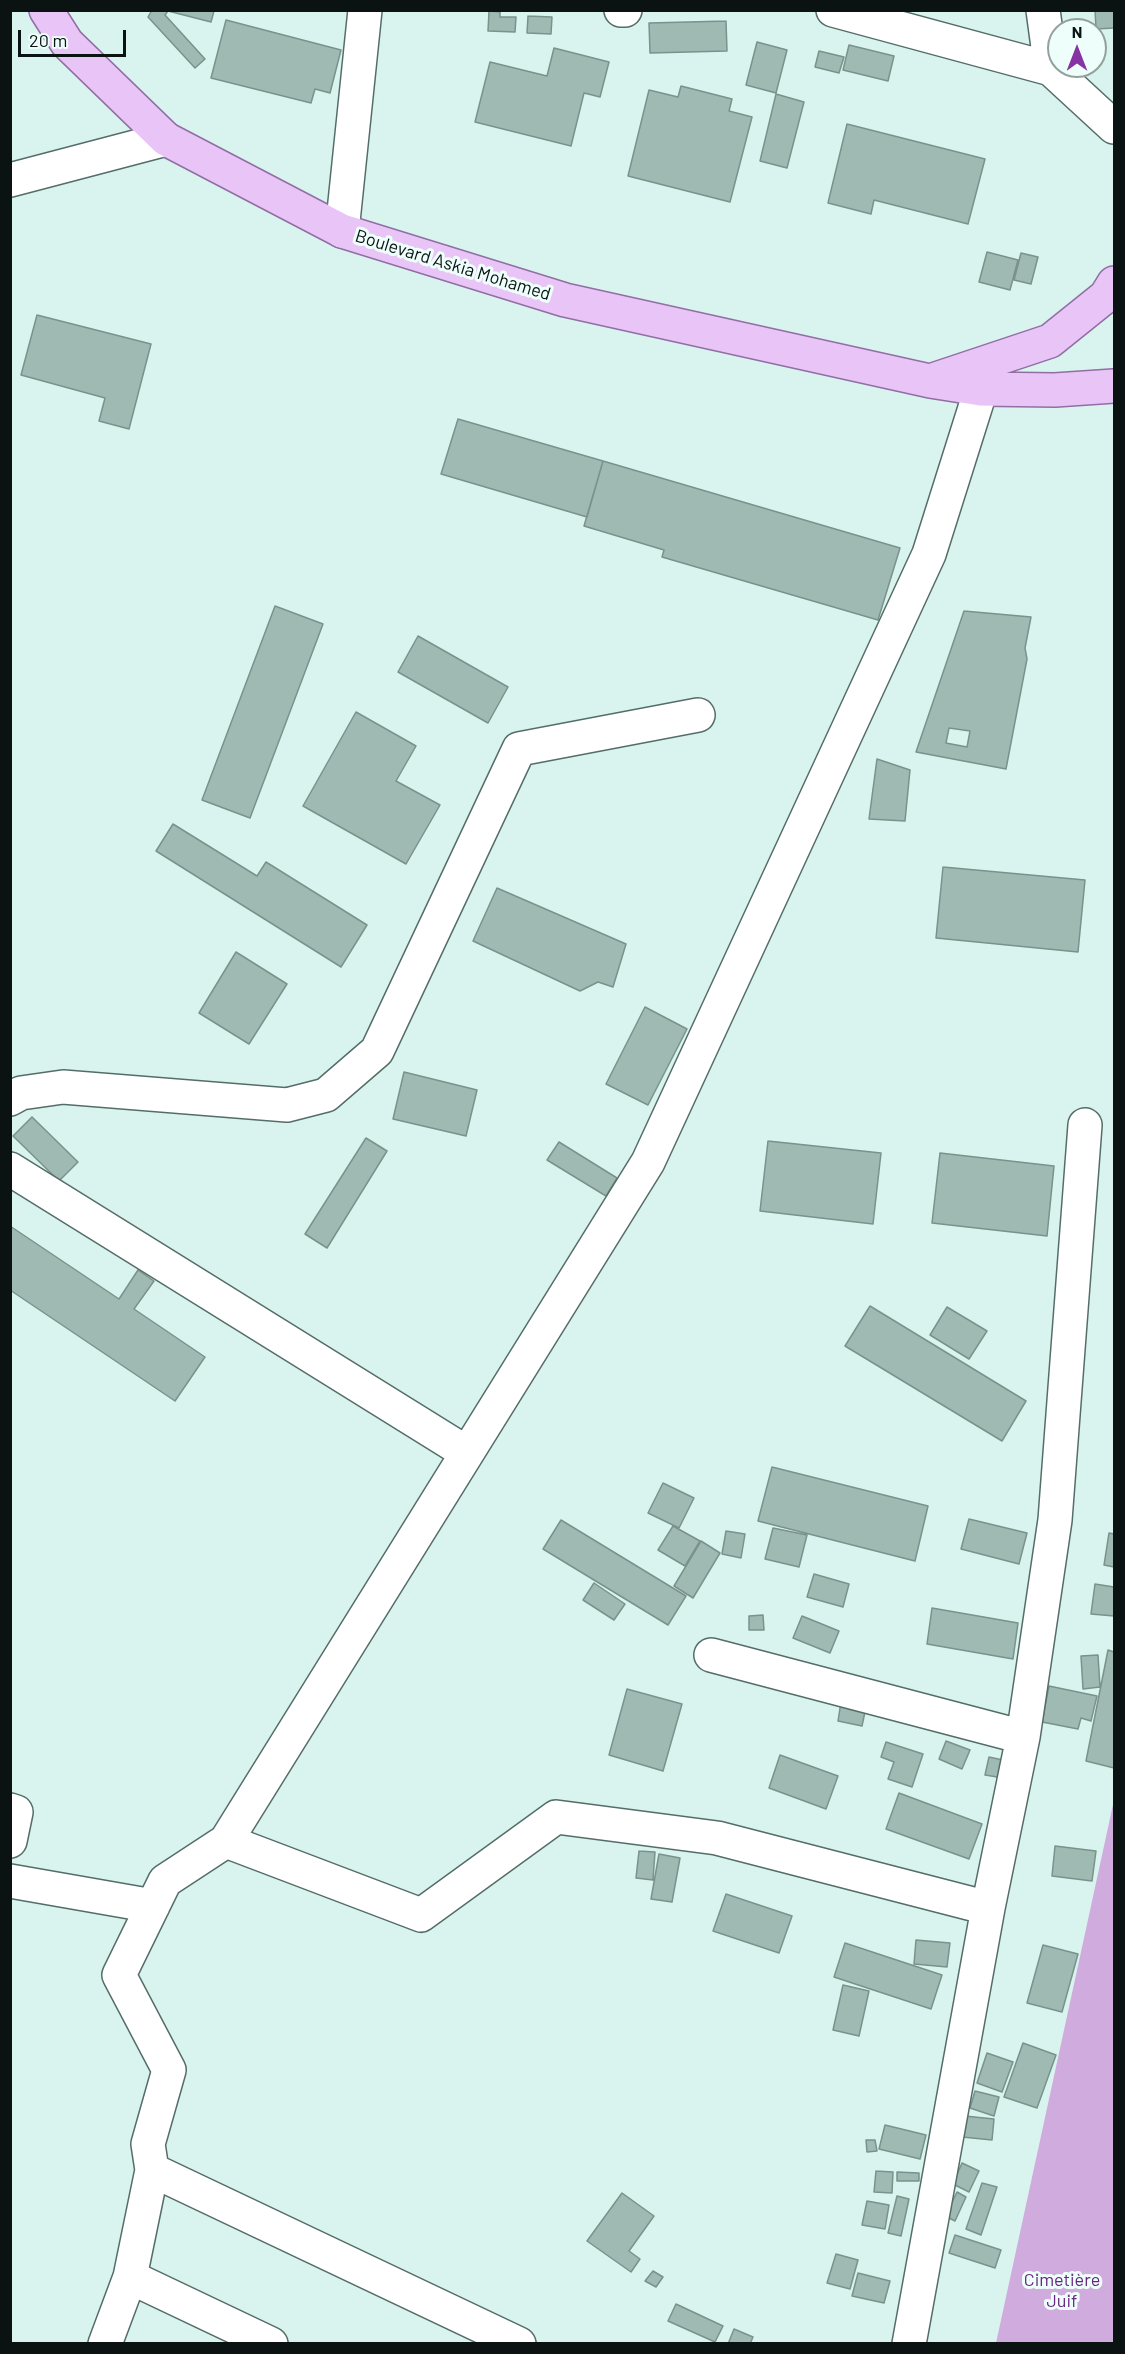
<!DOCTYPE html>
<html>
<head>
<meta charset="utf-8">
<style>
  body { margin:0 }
  #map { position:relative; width:1125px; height:2354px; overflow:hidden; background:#d9f4ee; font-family:Barlow,sans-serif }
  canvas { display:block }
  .frame { position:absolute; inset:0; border:12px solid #0a1311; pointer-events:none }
  .north { position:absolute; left:1047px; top:18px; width:60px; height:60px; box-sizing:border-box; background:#eefffb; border:2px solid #93a19d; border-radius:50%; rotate:0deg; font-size:16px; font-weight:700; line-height:24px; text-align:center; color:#0a1311 }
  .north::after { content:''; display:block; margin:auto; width:21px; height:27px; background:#8634a3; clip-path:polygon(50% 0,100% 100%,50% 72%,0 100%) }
  .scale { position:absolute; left:18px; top:30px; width:108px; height:27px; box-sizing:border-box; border:3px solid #0a1311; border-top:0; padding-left:8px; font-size:18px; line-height:21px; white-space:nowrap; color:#0a1311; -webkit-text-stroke:4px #eefffb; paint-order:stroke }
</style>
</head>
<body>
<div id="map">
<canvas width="1125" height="2354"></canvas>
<div class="frame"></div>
<div class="north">N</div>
<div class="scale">20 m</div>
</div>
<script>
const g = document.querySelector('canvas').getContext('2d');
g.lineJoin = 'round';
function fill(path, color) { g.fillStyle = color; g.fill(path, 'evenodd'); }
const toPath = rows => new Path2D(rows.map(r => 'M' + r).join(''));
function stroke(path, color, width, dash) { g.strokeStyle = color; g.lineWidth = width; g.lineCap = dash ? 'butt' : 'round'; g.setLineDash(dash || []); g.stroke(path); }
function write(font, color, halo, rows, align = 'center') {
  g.font = font + ' Barlow,sans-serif'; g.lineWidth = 6; g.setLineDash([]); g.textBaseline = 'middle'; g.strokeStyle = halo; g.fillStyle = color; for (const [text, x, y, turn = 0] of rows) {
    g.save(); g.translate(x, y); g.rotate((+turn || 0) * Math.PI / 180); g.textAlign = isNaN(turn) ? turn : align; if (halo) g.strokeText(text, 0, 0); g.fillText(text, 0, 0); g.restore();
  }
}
const green = toPath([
  [1114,1800,1114,2343,996,2343]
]);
const building = toPath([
  [152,10,214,11,211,22,168,11,165,15,205,59,195,68,148,17,152,10],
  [1095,10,1114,10,1114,28,1096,29,1095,10],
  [489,11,500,12,500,17,516,17,515,32,488,31,489,11],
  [528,16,552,17,551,34,527,33,528,16],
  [226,20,341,50,330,93,315,89,311,103,211,78,226,20],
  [726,21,727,51,650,53,649,23,726,21],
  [757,42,787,50,776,93,746,85,757,42],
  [849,45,894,56,888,81,843,70,849,45],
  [554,48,609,62,600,97,584,93,571,146,475,122,490,62,547,76,554,48],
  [819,51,844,57,839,73,815,67,819,51],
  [681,86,732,99,729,111,752,117,730,202,628,176,649,90,678,97,681,86],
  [776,94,804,102,787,168,760,161,776,94],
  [847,124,985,159,968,224,874,200,871,214,828,203,847,124],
  [987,252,1018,260,1010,290,979,282,987,252],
  [1021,253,1038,257,1031,284,1014,280,1021,253],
  [37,315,151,344,129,429,99,421,105,398,21,375,37,315],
  [458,419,603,461,587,517,441,474,458,419],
  [603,461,900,548,878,620,662,557,664,550,584,526,603,461],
  [275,606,323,624,250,818,202,800,275,606],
  [964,611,1031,617,1025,648,1027,659,1006,769,916,752,964,611],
  [949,728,970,731,967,747,946,743,949,728],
  [418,636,508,687,488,723,398,672,418,636],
  [356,712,416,746,396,781,440,805,406,864,303,806,356,712],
  [877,759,910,770,905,821,869,819,877,759],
  [173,824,257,876,266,862,367,925,341,967,156,851,173,824],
  [943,867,1085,880,1078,952,936,938,943,867],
  [497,888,626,944,613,987,598,982,580,991,473,941,497,888],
  [236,952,287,984,249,1044,199,1013,236,952],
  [645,1007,687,1029,648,1105,606,1084,645,1007],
  [404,1072,477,1090,466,1136,393,1119,404,1072],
  [32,1117,78,1162,59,1181,13,1136,32,1117],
  [366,1138,387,1151,327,1248,305,1234,366,1138],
  [768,1141,881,1153,873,1224,760,1211,768,1141],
  [559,1142,617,1178,606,1196,547,1160,559,1142],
  [940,1153,1054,1166,1047,1236,932,1223,940,1153],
  [10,1226,119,1299,138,1270,154,1281,134,1309,205,1357,175,1401,10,1290,10,1226],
  [870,1306,1026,1401,1002,1441,845,1346,870,1306],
  [947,1307,987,1331,969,1359,930,1335,947,1307],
  [772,1467,928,1506,915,1561,758,1521,772,1467],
  [663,1483,694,1498,679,1528,648,1513,663,1483],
  [969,1519,1027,1533,1019,1564,961,1549,969,1519],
  [561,1520,686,1596,668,1625,543,1549,561,1520],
  [673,1526,700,1541,685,1566,658,1550,673,1526],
  [773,1528,807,1535,799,1567,765,1559,773,1528],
  [726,1531,745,1534,741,1558,722,1554,726,1531],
  [1109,1533,1114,1534,1114,1567,1104,1565,1109,1533],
  [701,1541,720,1553,693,1598,674,1586,701,1541],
  [814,1574,849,1584,843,1607,807,1597,814,1574],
  [594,1583,625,1604,614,1620,583,1600,594,1583],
  [1095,1584,1114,1587,1114,1616,1091,1614,1095,1584],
  [932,1608,1018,1623,1013,1659,927,1644,932,1608],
  [763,1615,764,1630,749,1630,749,1616,763,1615],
  [802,1616,839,1631,830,1653,793,1638,802,1616],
  [1108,1650,1114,1652,1114,1768,1086,1761,1108,1650],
  [1098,1655,1100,1687,1083,1689,1081,1656,1098,1655],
  [1049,1686,1097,1696,1091,1721,1081,1718,1078,1729,1042,1722,1049,1686],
  [627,1689,682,1704,663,1771,609,1755,627,1689],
  [841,1702,866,1707,862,1726,838,1721,841,1702],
  [946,1741,970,1750,962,1769,939,1759,946,1741],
  [886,1742,923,1754,912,1787,888,1779,894,1762,881,1757,886,1742],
  [780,1755,838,1776,826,1809,769,1788,780,1755],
  [989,1757,1012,1762,1009,1779,985,1775,989,1757],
  [899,1793,982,1824,969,1859,886,1829,899,1793],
  [1055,1846,1096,1851,1092,1881,1052,1876,1055,1846],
  [639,1851,655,1852,653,1880,636,1878,639,1851],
  [659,1854,680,1858,672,1902,651,1899,659,1854],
  [726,1894,792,1916,779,1953,713,1931,726,1894],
  [916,1940,950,1943,947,1967,914,1964,916,1940],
  [845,1943,942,1975,931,2009,834,1977,845,1943],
  [1043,1945,1078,1954,1062,2012,1027,2003,1043,1945],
  [843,1985,869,1991,859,2036,833,2030,843,1985],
  [1023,2043,1056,2055,1037,2108,1004,2097,1023,2043],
  [987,2053,1013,2062,1002,2092,977,2083,987,2053],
  [975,2091,999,2097,994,2116,970,2108,975,2091],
  [965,2116,994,2119,992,2140,962,2137,965,2116],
  [885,2125,926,2135,920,2159,879,2149,885,2125],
  [866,2140,875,2140,877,2151,867,2152,866,2140],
  [962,2163,979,2171,969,2192,953,2184,962,2163],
  [876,2171,893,2172,892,2193,874,2192,876,2171],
  [897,2172,919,2173,919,2181,897,2181,897,2172],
  [982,2183,997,2187,981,2235,966,2229,982,2183],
  [957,2192,966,2197,955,2221,945,2216,957,2192],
  [622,2193,654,2216,629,2251,640,2259,631,2272,587,2241,622,2193],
  [897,2196,909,2199,901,2236,888,2233,897,2196],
  [867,2201,889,2205,885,2229,862,2225,867,2201],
  [955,2235,1001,2250,995,2268,949,2253,955,2235],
  [836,2254,858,2260,850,2289,827,2283,836,2254],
  [653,2271,663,2277,656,2287,645,2281,653,2271],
  [858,2273,890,2281,884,2303,852,2296,858,2273],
  [676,2304,723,2326,715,2342,668,2321,676,2304],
  [734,2329,753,2337,750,2344,728,2344,734,2329]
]);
const minor = toPath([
  [621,10,625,10],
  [833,10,1051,69,1114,127],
  [1043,10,1051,69],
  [10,180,166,139],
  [342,231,365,10],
  [10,1099,21,1093,63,1087,287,1105,326,1095,377,1051,519,749,698,715],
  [10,1169,467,1453],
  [711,1655,1023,1737],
  [10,1810,16,1812,10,1841],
  [226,1841,421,1915,556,1817,717,1838,988,1908],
  [10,1881,153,1906],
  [130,2277,271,2344],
  [105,2344,130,2277,152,2170],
  [519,2344,152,2170,148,2144,169,2070,119,1975,165,1881,226,1841,648,1162,929,554,981,389],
  [909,2344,988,1908,1023,1737,1055,1520,1085,1125]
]);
const major = toPath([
  [46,10,67,43,166,139,342,231,565,300,930,381,981,389,1055,390,1114,386],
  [936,379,1050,341,1106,296,1114,283]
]);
const streetNames = [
  ["Boulevard Askia Mohamed",453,265,17]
];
const parkNames = [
  ["Cimetière",1062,2280],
  ["Juif",1062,2301]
];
fill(green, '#cfabde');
fill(building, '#9fb9b3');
stroke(building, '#79928c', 1.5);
stroke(minor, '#556d68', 36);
stroke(major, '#916ea3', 36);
stroke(minor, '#fff', 33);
stroke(major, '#e9c5f7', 33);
write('18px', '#0a1311', '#eefffb', streetNames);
write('18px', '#67257f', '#eefffb', parkNames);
</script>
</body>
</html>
